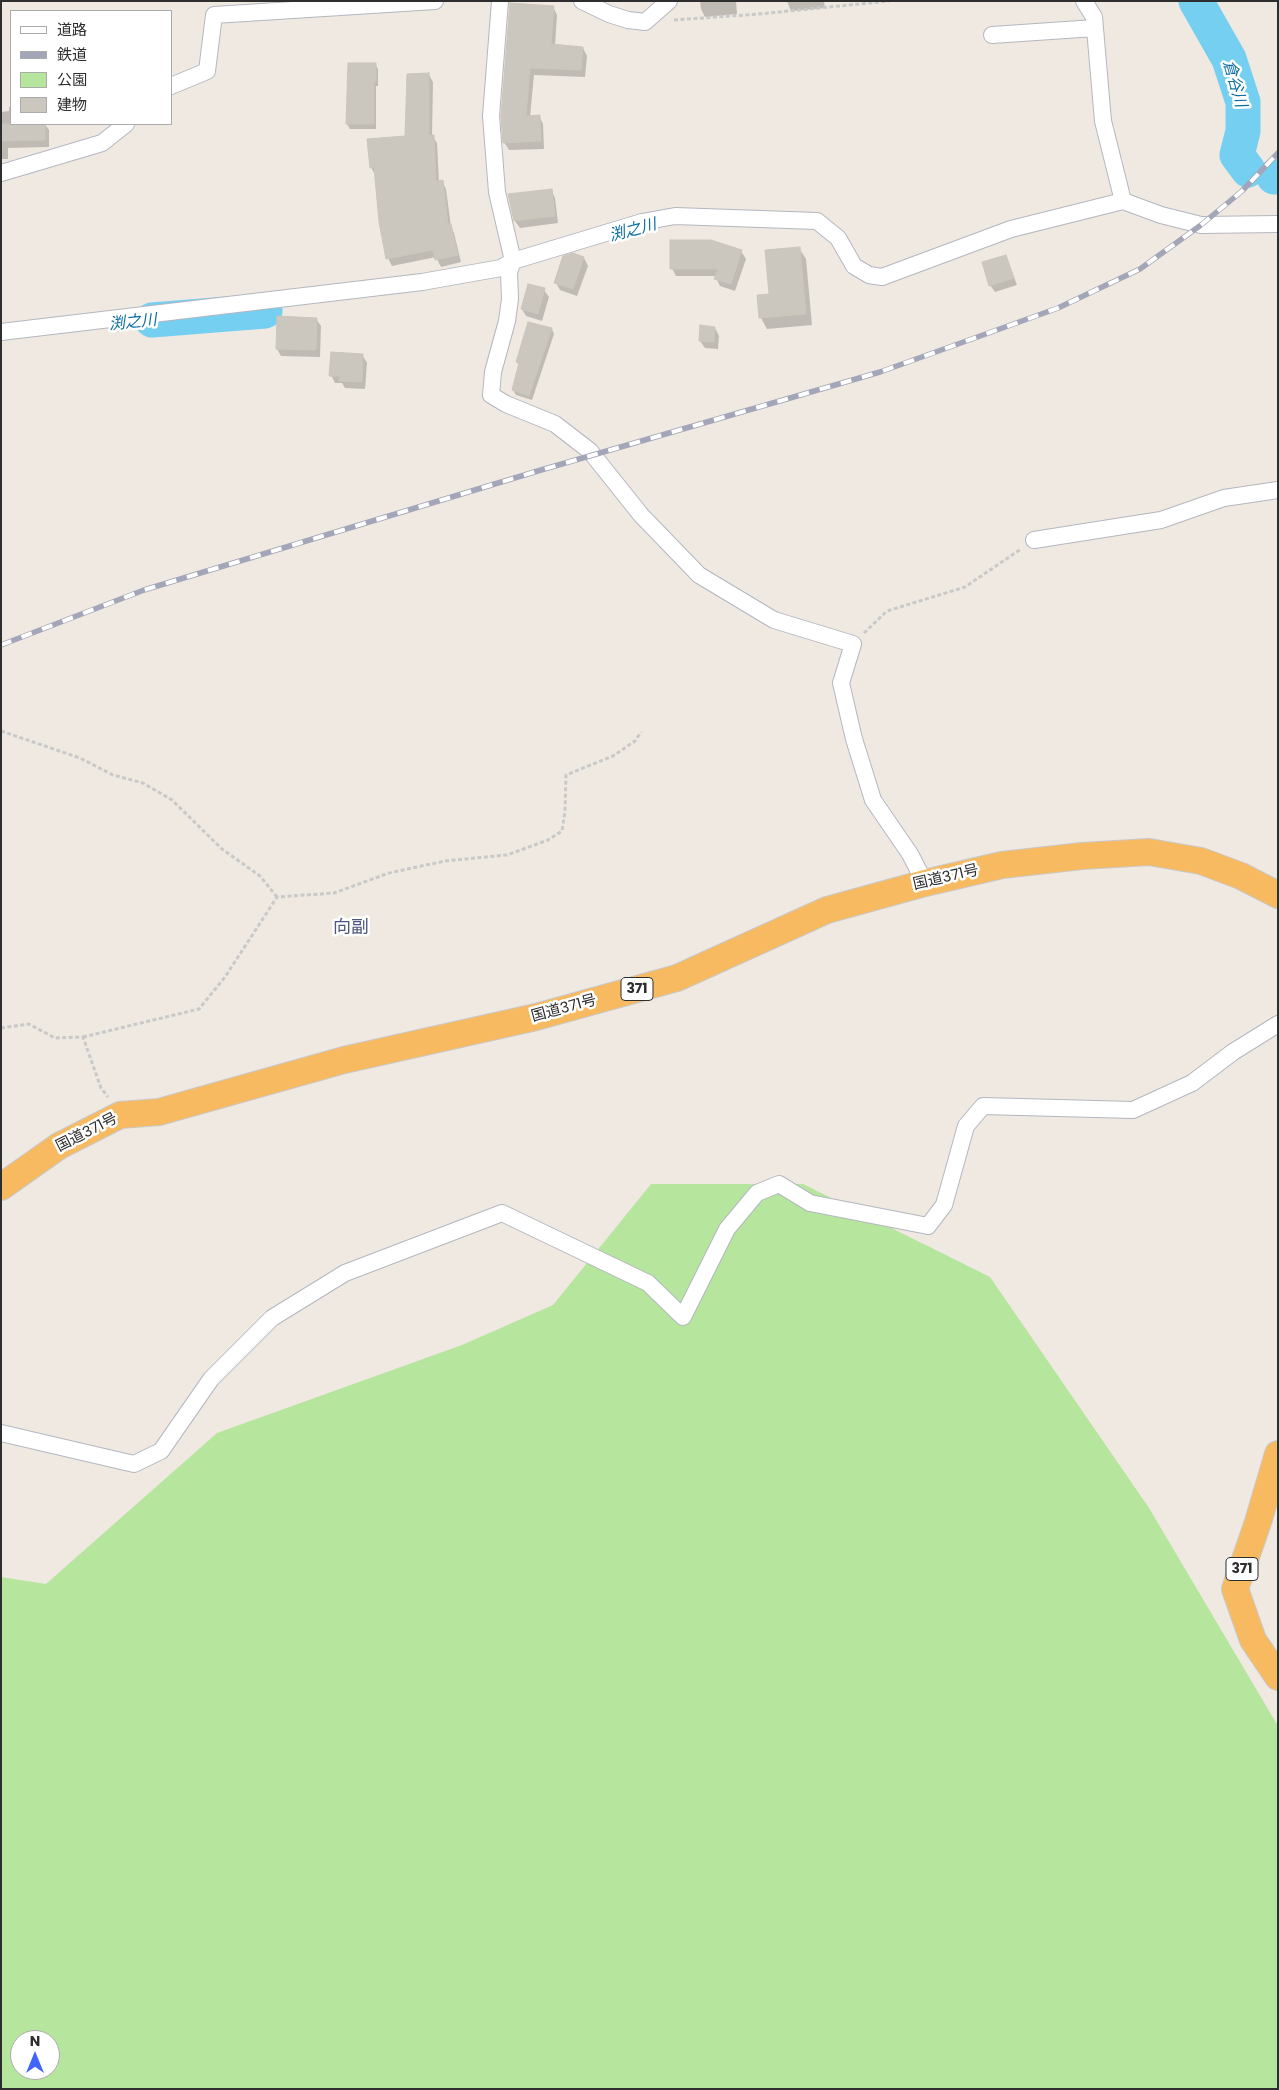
<!DOCTYPE html>
<html>
<head>
<meta charset="utf-8">
<style>
  body { margin:0 }
  #map { position:relative; width:1279px; height:2090px; overflow:hidden; background:#efe9e1; font-family:Poppins,"Noto Sans JP",sans-serif }
  canvas { display:block }
  .frame { position:absolute; inset:0; border:2px solid #2e2e2e; pointer-events:none }
  .legend { position:absolute; left:10px; top:10px; width:162px; height:115px; box-sizing:border-box; background:#fff; border:1px solid #ababab; margin:0; padding:6px 9px; list-style:none; font-size:15px; color:#2e2e2e }
  .legend li { display:flex; align-items:center; gap:10px; height:25px }
  .legend b { width:25px; border:1px solid #ababab }
  .north { position:absolute; left:10px; top:2030px; width:50px; height:50px; box-sizing:border-box; background:#fff; border:1px solid #ababab; border-radius:50%; rotate:0deg; font-size:14px; font-weight:700; line-height:20px; text-align:center; color:#2e2e2e }
  .north::after { content:''; display:block; margin:auto; width:18px; height:22px; background:#4264fb; clip-path:polygon(50% 0,100% 100%,50% 72%,0 100%) }
</style>
</head>
<body>
<div id="map">
<canvas width="1279" height="2090"></canvas>
<div class="frame"></div>
<ul class="legend">
<li><b style="height:6px;background:#fff"></b>道路</li>
<li><b style="height:6px;background:#a3a6b8"></b>鉄道</li>
<li><b style="height:14px;background:#b6e59e"></b>公園</li>
<li><b style="height:14px;background:#cbc7bf"></b>建物</li>
</ul>
<div class="north">N</div>
</div>
<script>
const g = document.querySelector('canvas').getContext('2d');
g.lineJoin = 'round';
function fill(path, color) { g.fillStyle = color; g.fill(path, 'evenodd'); }
const toPath = rows => new Path2D(rows.map(r => 'M' + r).join(''));
function stroke(path, color, width, dash) { g.strokeStyle = color; g.lineWidth = width; g.lineCap = dash ? 'butt' : 'round'; g.setLineDash(dash || []); g.stroke(path); }
function write(font, color, halo, rows, align = 'center') {
  g.font = font + ' Poppins,"Noto Sans JP",sans-serif'; g.lineWidth = 5; g.setLineDash([]); g.textBaseline = 'middle'; g.strokeStyle = halo; g.fillStyle = color; for (const [text, x, y, turn = 0] of rows) {
    g.save(); g.translate(x, y); g.rotate((+turn || 0) * Math.PI / 180); g.textAlign = isNaN(turn) ? turn : align; if (halo) g.strokeText(text, 0, 0); g.fillText(text, 0, 0); g.restore();
  }
}
const green = toPath([
  [651,1184,803,1184,990,1277,1149,1508,1278,1726,1278,2089,1,2089,1,1577,46,1584,217,1433,462,1345,553,1305],
  [20,2040,50,2040,50,2070,20,2070]
]);
const shadow = toPath([
  [700,1,736,1,737,14,705,17,701,9],
  [768,1,824,1,825,8,791,11,787,1],
  [553,7,557,15,555,46,583,48,587,56,585,77,534,75,530,117,539,116,543,124,544,149,509,150,504,142,502,116],
  [375,64,378,69,378,86,376,86,376,129,350,129,347,124],
  [429,75,433,82,432,136,437,143,439,182,442,181,446,189,451,227,454,233,461,262,441,267,436,257,392,266,388,258,375,175,371,167,406,137],
  [9,107,11,107,11,124,45,124,49,130,49,147,8,148,8,159,1,159,1,112,9,111],
  [551,190,555,198,558,223,520,228,515,221,509,196],
  [799,248,806,259,812,325,767,329,761,318,759,296,770,295],
  [741,251,746,259,735,291,720,286,716,278,717,276,676,276,672,268],
  [1006,256,1017,285,995,292,990,285],
  [584,258,588,266,577,296,560,290,556,283],
  [544,290,549,297,542,321,526,316,522,309],
  [316,319,321,326,320,357,281,356,277,349],
  [529,324,552,329,554,334,532,400,516,395,513,390,520,367,517,362],
  [715,328,719,336,718,349,705,348,700,341],
  [363,356,367,363,365,389,345,388,342,383,335,383,331,375]
]);
const river = toPath([
  [1196,1,1229,59,1243,102,1243,131,1237,155,1248,170],
  [1274,177,1278,176],
  [152,320,265,311]
]);
const building = toPath([
  [510,3,554,6,551,44,583,47,581,70,530,68,526,116,540,115,541,141,503,143,501,116,510,3],
  [348,63,376,63,376,82,374,82,374,124,346,124,348,63],
  [429,73,429,135,434,135,436,181,443,180,448,224,451,224,458,255,435,260,433,250,386,259,379,222,374,167,370,168,367,139,405,136,407,74,429,73],
  [1,124,45,124,45,140,1,141,1,124],
  [552,189,555,216,514,221,508,194,552,189],
  [670,240,711,240,742,250,731,284,714,279,718,269,670,269,670,240],
  [800,247,806,314,759,318,757,295,769,294,765,250,800,247],
  [573,253,584,257,573,289,554,283,563,256,573,253],
  [1006,255,1014,278,989,286,982,262,1006,255],
  [528,284,545,288,538,314,521,309,528,284],
  [277,316,317,318,316,350,276,349,277,316],
  [528,322,552,328,529,396,512,390,519,363,516,362,528,322],
  [700,325,715,327,714,342,699,341,700,325],
  [331,352,363,354,362,382,339,381,340,376,329,376,331,352]
]);
const path = toPath([
  [674,20,759,14,889,1],
  [864,633,887,611,965,587,1021,549],
  [1,731,80,758,113,775,143,783,172,800,222,849,260,876,277,897],
  [1,1028,29,1024,55,1038,83,1037,101,1088,108,1097],
  [83,1037,199,1009,225,977,277,897,334,893,389,873,445,861,507,855,548,840,562,831,565,811,566,775,613,756,635,741,641,732]
]);
const minor = toPath([
  [500,1,491,116,497,192,513,261,509,272,510,299,507,321,493,372,491,395,506,404,555,424,590,451,641,515,699,575,774,620,853,644,841,683,854,739,873,800,910,854,925,883],
  [582,1,609,14,628,20,645,22,669,1],
  [1084,1,1094,17,1103,121,1123,201],
  [992,35,1095,28],
  [171,86,207,71,214,15,435,1],
  [1,173,102,143,126,124],
  [1,332,422,282,501,268,513,261,642,222,675,216,817,221,838,238,854,266,869,275,882,277,1011,229,1123,201,1161,215,1201,225,1278,224],
  [1034,540,1161,520,1224,498,1278,490],
  [1,1433,134,1464,161,1451,211,1379,272,1318,345,1273,502,1213,648,1283,683,1317,727,1229,757,1193,779,1184,810,1203,928,1226,944,1205,966,1126,983,1106,1133,1110,1192,1083,1233,1052,1278,1024]
]);
const trunk = toPath([
  [1,1187,59,1146,120,1115,159,1112,344,1060,536,1017,677,978,827,910,925,883,1002,865,1082,856,1149,852,1201,861,1241,876,1278,895],
  [1278,1454,1258,1522,1235,1589,1253,1640,1278,1677]
]);
const rail = toPath([
  [1,645,144,590,541,470,880,372,1058,308,1140,269,1201,225,1242,191,1278,153]
]);
const shields = [
  [637,989,32],
  [1242,1569,32]
];
const shieldNames = [
  ["371",637,989],
  ["371",1242,1569]
];
const streetNames = [
  ["国道371号",946,878,-13],
  ["国道371号",564,1009,-15],
  ["国道371号",87,1133,-27]
];
const waterNames = [
  ["倉谷川",1234,84,74],
  ["渕之川",633,231,-15],
  ["渕之川",133,323,-6]
];
const quarterNames = [
  ["向副",351,928]
];
fill(green, '#b6e59e');
fill(shadow, '#0003');
stroke(river, '#75cff0', 35);
fill(building, '#cbc7bf');
stroke(building, '#cbc5ba', 1);
stroke(minor, '#b4b7c1', 18);
stroke(trunk, '#c9c9c9', 28);
stroke(path, '#c9c9c9', 3, [4, 2.5]);
stroke(minor, '#fff', 16);
stroke(trunk, '#f8ba60', 26);
stroke(rail, '#a3a6b8', 5.5);
stroke(rail, '#fff', 4, [11]);
for (const [x, y, w] of shields) { const box = new Path2D(); box.roundRect(x - w / 2, y - 11.5, w, 23, 4); g.fillStyle = '#fff'; g.fill(box); stroke(box, '#2e2e2e', 1); }
write('bold 14px', '#2e2e2e', null, shieldNames);
write('15px', '#2e2e2e', '#fff', streetNames);
write('italic 16px', '#0d6fa3', '#fff', waterNames);
write('18px', '#4d5680', '#fff', quarterNames);
</script>
</body>
</html>
